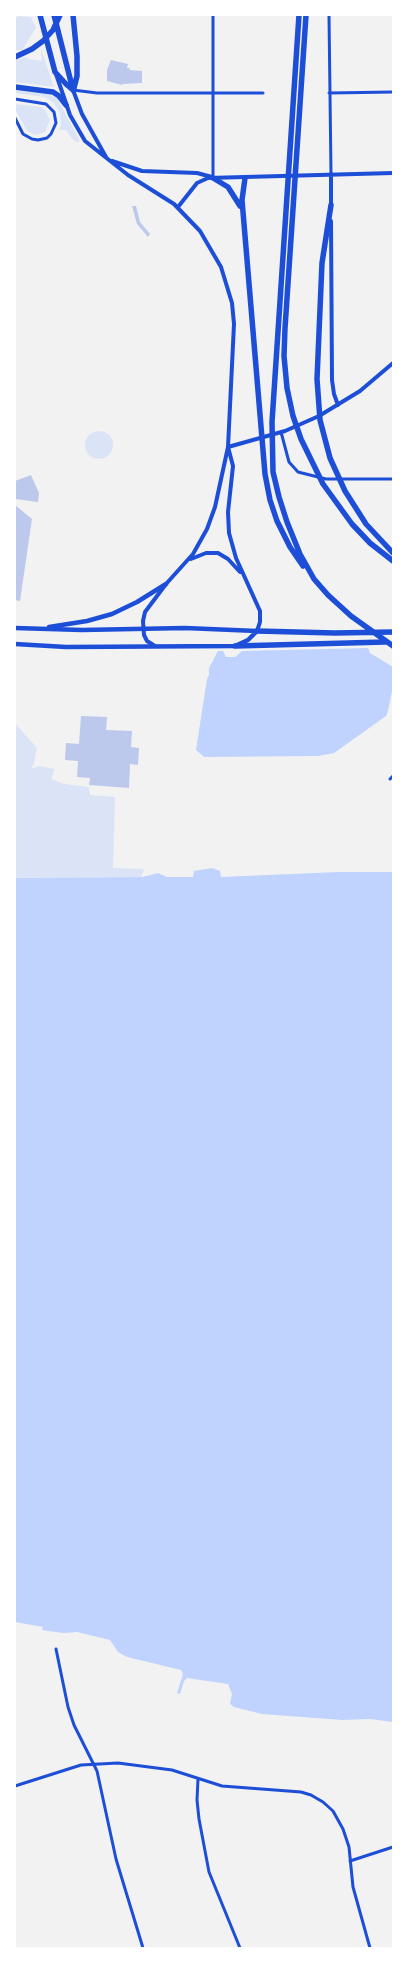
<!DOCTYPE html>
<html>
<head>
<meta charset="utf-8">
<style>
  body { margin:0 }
  #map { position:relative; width:408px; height:1963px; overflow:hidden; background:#f2f2f2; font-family:Commissioner,sans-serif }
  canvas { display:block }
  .frame { position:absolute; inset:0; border:16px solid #fff; pointer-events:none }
</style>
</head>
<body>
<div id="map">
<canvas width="408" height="1963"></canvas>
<div class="frame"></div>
</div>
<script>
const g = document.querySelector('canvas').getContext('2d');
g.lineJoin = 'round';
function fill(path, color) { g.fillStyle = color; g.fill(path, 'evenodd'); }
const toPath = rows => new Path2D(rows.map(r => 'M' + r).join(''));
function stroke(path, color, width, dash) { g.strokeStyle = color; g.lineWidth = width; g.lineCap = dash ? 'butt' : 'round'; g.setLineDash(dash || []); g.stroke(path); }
const green = toPath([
  [18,16,31,17,36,28,22,50,15,50,15,19],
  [41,49,54,87,15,82,15,60,27,57,28,59,42,61],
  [15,90,46,94,57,98,79,139,79,143,72,139,66,130,59,130,61,125,60,113,54,103,44,97,15,93],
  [15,104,41,107,45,110,50,120,45,132,36,135,27,131,15,109],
  '85 445a14 14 0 1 1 28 0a14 14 0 1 1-28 0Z',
  [15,723,37,748,34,763,31,769,39,766,55,769,51,779,64,784,89,787,90,795,115,797,113,868,144,869,141,877,15,878]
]);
const water = toPath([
  [368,648,370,653,393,667,393,686,388,711,386,716,334,753,318,756,204,757,196,750,207,679,209,675,209,668,218,651,223,651,226,657,235,657,242,651],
  [212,868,220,871,221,877,339,872,393,872,393,1722,370,1719,342,1720,262,1714,234,1707,230,1704,232,1694,228,1684,187,1678,184,1681,180,1694,177,1693,183,1674,181,1670,127,1657,118,1652,110,1640,77,1632,63,1633,42,1630,43,1627,15,1622,15,878,143,877,158,873,167,877,193,877,194,871]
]);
const building = toPath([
  [111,60,128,64,127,68,130,68,129,70,142,71,142,83,123,84,122,85,107,81,107,70],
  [132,206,136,206,140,222,150,234,148,237,137,224],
  [31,475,39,493,38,502,15,499,15,481],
  [15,505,32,519,20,601,15,600],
  [81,716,107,717,106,730,132,731,131,747,139,748,138,765,130,764,129,788,89,785,90,778,77,777,78,761,65,760,66,743,79,744]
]);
const minor = toPath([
  [329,15,331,174],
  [73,90,97,93,263,93],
  [329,93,393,92],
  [15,99,46,104,54,112,56,123,51,134,47,138,38,140,32,139,23,134,15,118],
  [213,177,213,15],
  [281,432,289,462,298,472,326,479,393,479],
  [390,779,393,776],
  [56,1649,68,1707,74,1725,97,1771,116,1859,143,1948],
  [198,1779,197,1800,199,1819,209,1872,240,1948],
  [15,1786,81,1765,118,1763,172,1770,222,1786,301,1792,311,1795,323,1802,333,1811,343,1829,349,1847,353,1887,370,1948],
  [350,1861,393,1847]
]);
const tertiary = toPath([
  [56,74,70,115,85,141,128,175,174,204,200,231,221,267,232,303,234,324,228,447,215,507,207,529,193,554,166,584,145,612,143,621,144,635,147,641,155,646],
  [73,90,82,114,106,157],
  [112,161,142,171,197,173,212,177],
  [331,174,331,206],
  [178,207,197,183,208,178,393,173],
  [331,221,332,380,334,394,338,405],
  [228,447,233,466,228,512,229,533,236,558,260,611,260,622,257,631],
  [228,447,285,431,319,416,360,391,393,363],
  [191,559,206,553,218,553,228,559,240,572]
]);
const secondary = toPath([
  [49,627,87,621,112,614,137,602,166,584],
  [15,628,82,630,185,628,257,631],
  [15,644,66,647,235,646,248,640,257,631]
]);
const motorway = toPath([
  [40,15,55,72,66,84,73,90],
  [54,15,73,90],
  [73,15,77,56,77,76,74,88],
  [299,15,272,422,273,472,279,497,287,522,300,554,314,579,328,595,351,616,393,646],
  [306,15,285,328,284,356,287,388,293,416,301,439,323,484,352,524,370,543,393,561],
  [15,57,32,49,43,41,53,30,60,15],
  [15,87,53,92,59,96,66,105],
  [213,178,228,187,240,206],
  [245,178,242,200,265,474,270,500,277,521,290,547,303,566],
  [331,205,322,263,317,379,320,420,330,458,345,491,366,524,393,553],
  [257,631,335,633,393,632],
  [235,646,385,642]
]);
fill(green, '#dbe4f7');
fill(water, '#bfd3fe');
fill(building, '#bdc9ec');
stroke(minor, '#1d4ed8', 3);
stroke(tertiary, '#1d4ed8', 4);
stroke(secondary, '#1d4ed8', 4.5);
stroke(motorway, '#1d4ed8', 5.5);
</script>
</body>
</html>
